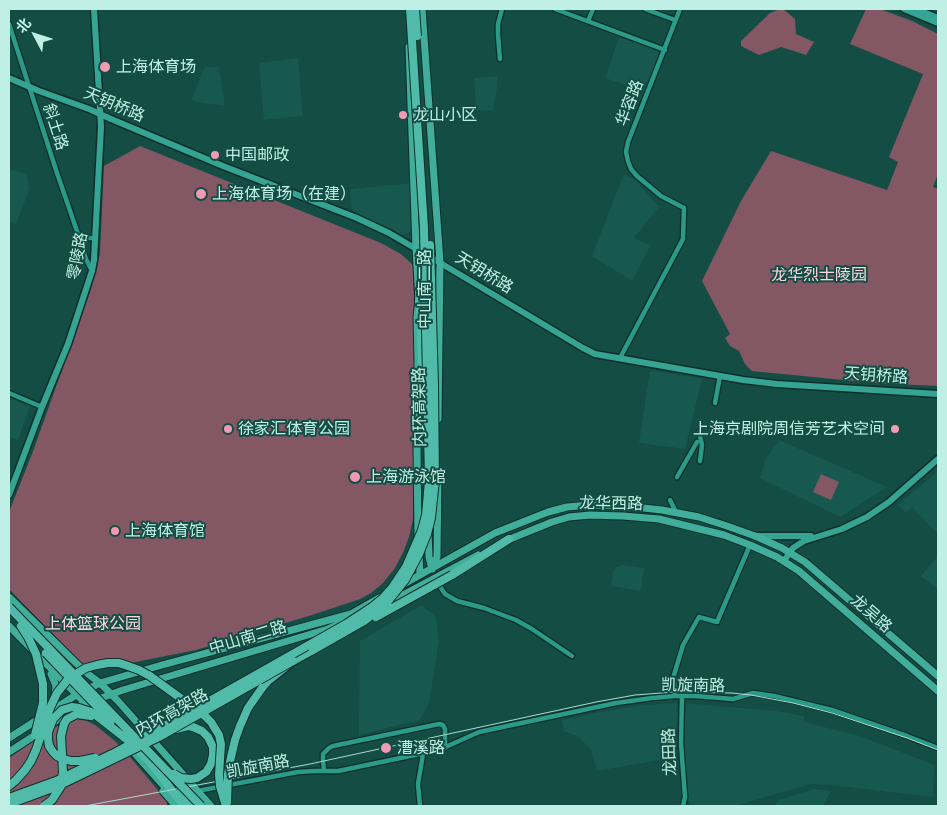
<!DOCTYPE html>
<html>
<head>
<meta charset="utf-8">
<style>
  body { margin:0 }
  #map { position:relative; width:947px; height:815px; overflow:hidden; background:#134d44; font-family:"PT Sans","Noto Sans SC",sans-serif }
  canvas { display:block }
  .frame { position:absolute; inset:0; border:10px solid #c0f0e5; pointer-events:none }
  .north { position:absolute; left:10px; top:10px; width:50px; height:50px; -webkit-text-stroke:4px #134d44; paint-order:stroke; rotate:310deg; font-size:14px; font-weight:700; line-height:20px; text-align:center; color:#c0f0e5 }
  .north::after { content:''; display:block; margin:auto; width:18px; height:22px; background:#c0f0e5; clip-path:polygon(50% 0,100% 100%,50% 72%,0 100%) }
</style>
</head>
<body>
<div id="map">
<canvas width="947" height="815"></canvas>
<div class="frame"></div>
<div class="north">北</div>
</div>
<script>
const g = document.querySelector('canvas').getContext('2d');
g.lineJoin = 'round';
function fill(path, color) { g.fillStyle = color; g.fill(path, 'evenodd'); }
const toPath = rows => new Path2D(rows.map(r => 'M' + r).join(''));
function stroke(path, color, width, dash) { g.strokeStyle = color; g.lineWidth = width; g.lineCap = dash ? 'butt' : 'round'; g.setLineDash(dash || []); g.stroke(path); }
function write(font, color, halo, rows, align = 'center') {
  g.font = font + ' "PT Sans","Noto Sans SC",sans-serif'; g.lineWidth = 4; g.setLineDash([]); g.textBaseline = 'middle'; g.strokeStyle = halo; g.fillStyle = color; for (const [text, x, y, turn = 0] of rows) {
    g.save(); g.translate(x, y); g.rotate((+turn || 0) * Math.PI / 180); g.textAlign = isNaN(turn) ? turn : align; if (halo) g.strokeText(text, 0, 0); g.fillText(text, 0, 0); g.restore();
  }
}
const built = toPath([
  [619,37,660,51,645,92,605,78],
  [298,58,303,116,264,120,259,63],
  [205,67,219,67,225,106,191,101],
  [497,76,497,88,493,111,476,110,474,78],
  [9,169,26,174,30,188,16,224,9,221],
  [624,174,636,181,659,207,634,238,650,246,632,281,592,256],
  [411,183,412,219,411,231,402,236,352,211,350,189],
  [650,370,702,379,685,449,639,443],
  [9,398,30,406,18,440,9,437],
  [779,440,887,487,840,517,760,478,766,458],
  [938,471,938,532,935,531,912,507,906,513,898,505],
  [938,556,938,590,921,576],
  [622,565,644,568,641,591,611,586,613,571,616,567],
  [422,605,436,617,439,641,429,703,420,720,359,735,360,641],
  [677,703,676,757,597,771,591,750,579,737,564,731,562,720,606,711,644,705],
  [685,703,776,711,804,716,804,722,860,736,934,765,933,797,830,785,811,784,738,805,699,806,689,803,684,746],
  [814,789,831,791,823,806,775,806,778,800]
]);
const green = toPath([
  [780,9,783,9,795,19,796,34,814,42,806,55,781,47,759,55,741,46,741,41,770,13],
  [866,9,880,9,912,21,938,34,938,174,933,187,938,189,938,386,874,383,752,371,745,364,739,351,730,346,725,338,730,334,702,281,741,201,771,151,887,190,898,162,889,157,923,74,850,44],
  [140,146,381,243,401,254,413,265,416,380,413,519,409,537,403,553,395,568,383,583,371,593,360,599,312,615,196,650,100,669,92,669,81,663,9,589,9,512,32,454,90,292,100,254,104,166],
  [821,474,839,482,831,500,813,492],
  [76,719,87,721,95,725,116,742,130,757,167,801,167,806,9,806,9,758,51,729,71,720]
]);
const street = toPath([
  [555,9,665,50],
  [645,9,675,20],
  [588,21,593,9],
  [9,24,56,170,79,237,86,259,92,271],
  [500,59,498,35,498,24,502,9],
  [79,237,85,238,96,238],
  [620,358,683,239,684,208,661,196,637,176,631,169,628,161,626,152,628,142,680,9],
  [9,393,42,407],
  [715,403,720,376],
  [699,432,702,445,700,461],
  [677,477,697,442],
  [670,500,676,512],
  [437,582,445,594,457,601,484,608,516,620,532,629,572,656],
  [675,696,674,675,683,645,699,617,717,622,750,545],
  [682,696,681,744,685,797,683,806],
  [324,771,323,760,323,754,329,748,333,746,439,724,443,725,445,729,445,748],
  [197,791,298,772,314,771,338,771,439,750,479,732,616,703,652,698,675,696,695,696,733,699,753,693,774,696,832,710,907,736,938,748],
  [420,806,418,784,423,754]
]);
const secondary = toPath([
  [904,9,938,23],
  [916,9,938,18],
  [9,78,39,91,89,109,111,119,223,166,357,218,389,233,418,250],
  [427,255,583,348,595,354,743,380,777,384,938,394],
  [9,495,42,407,68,344,92,271,94,260,101,127,94,9],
  [756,536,811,536],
  [784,561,793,548,804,541,842,529,867,517,889,502,938,459]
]);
const primary = toPath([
  [422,9,440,262,438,419],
  [409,47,416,249,419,300,417,317,418,362,417,446,418,538],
  [428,533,429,557,432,569],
  [505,541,552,522,569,517,590,515,623,516,659,519,724,535,750,545,777,557,799,571,938,691],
  [419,554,420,575],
  [432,568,437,557,438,477],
  [402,585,495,533,548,512,567,507,590,505,625,506,662,510,699,517,727,526,755,536,782,548,805,562,938,676],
  [9,597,76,663,88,674,100,683,118,701,211,806],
  [386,604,478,555],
  [9,626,88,706],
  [51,674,56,686,55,696],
  [53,723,74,708,123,690,328,629,344,622],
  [9,738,76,695,100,683,162,665,255,640,351,614,379,598],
  [129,747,170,793],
  [9,752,40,732],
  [163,791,176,806]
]);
const highway = toPath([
  [419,300,421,318,423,404],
  [452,575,509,539],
  [262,688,268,681,293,661,313,650],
  [176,729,188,726,193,727,202,731,208,737,213,747,213,755,211,764,206,772],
  [134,745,154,767,184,806],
  [9,786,16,780],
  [180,793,192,806]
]);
const rail = toPath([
  [85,806,310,764,596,702,635,695,675,692,732,693,751,695,793,703,832,713,907,738,938,750]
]);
const highwayBridge = toPath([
  [415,9,417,36],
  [9,607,201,806],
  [376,617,452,575],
  [21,626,28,637,36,654,43,684,43,703,35,735],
  [313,650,364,621,385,605,405,580,419,554,427,534,431,518,435,480,434,385,430,245],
  [46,653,111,721],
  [95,758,80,761,71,761,64,759,57,756,53,752,49,746,48,739,48,732,53,719,62,710,72,707,79,708,91,712,97,716,134,745],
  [174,774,181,778,191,779,197,778,206,772],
  [16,780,25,770,31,761,36,750,50,708,57,693,69,678,86,668,97,665,108,663,119,663,128,666,139,670,150,676,205,716,211,722,219,735,221,744,219,775,220,786,226,806],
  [9,798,56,781,116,752,183,716,346,624,372,607,383,598,392,588,406,567,422,530,426,515,429,481,424,228,410,9],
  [227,802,228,774,231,757,235,740,240,726,248,708,262,688],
  [9,804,58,786,159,737,293,661],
  [44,806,52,800,61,786,63,772,61,736,64,724,67,719,77,714,91,716]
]);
const markers = [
  [105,67,6,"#f19ab4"],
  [403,115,5,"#f19ab4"],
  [215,155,5,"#f19ab4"],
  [201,194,6,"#f19ab4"],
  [228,429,5,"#f19ab4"],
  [895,429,5,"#f19ab4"],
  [355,477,6,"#f19ab4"],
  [115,531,5,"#f19ab4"],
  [386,748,6,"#f19ab4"]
];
const poiNames = [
  ["上海体育场",116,67],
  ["龙山小区",413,115],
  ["中国邮政",225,155],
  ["上海体育场（在建）",212,194],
  ["徐家汇体育公园",238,429],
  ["上海京剧院周信芳艺术空间",885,429,"right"],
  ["上海游泳馆",366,477],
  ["上海体育馆",125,531],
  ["漕溪路",397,748]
];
const streetNames = [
  ["华容路",630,103,-69],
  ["天钥桥路",114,105,23],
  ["斜土路",55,127,72],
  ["零陵路",78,256,-80],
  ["天钥桥路",484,273,31],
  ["中山南二路",425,289,-90],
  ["天钥桥路",876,376,4],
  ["内环高架路",420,407,-91],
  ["龙华西路",611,504,1],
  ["龙吴路",871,614,41],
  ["中山南二路",248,638,-17],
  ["凯旋南路",693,686,1],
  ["内环高架路",172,713,-29],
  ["龙田路",670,752,-92],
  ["凯旋南路",258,767,-11]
];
const parkNames = [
  ["龙华烈士陵园",819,275],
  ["上体篮球公园",93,624]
];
fill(built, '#17594f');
fill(green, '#845764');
stroke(street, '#0e302a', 7);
stroke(secondary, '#0e302a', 9);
stroke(primary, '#0e302a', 9);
stroke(highway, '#0e302a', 10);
stroke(street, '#2a9a89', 4.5);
stroke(secondary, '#36a493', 6);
stroke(primary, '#41ae9c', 7);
stroke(highway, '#51bba9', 8);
stroke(rail, '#a9dad0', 1);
stroke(highwayBridge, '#0e302a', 10, []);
stroke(highwayBridge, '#51bba9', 8);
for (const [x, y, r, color] of markers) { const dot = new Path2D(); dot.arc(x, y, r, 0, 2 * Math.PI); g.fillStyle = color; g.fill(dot); stroke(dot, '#134d44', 2); }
write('16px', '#c0f0e5', '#134d44', poiNames, 'left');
write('16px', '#c0f0e5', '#134d44', streetNames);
write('16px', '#fed5e0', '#134d44', parkNames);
</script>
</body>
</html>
